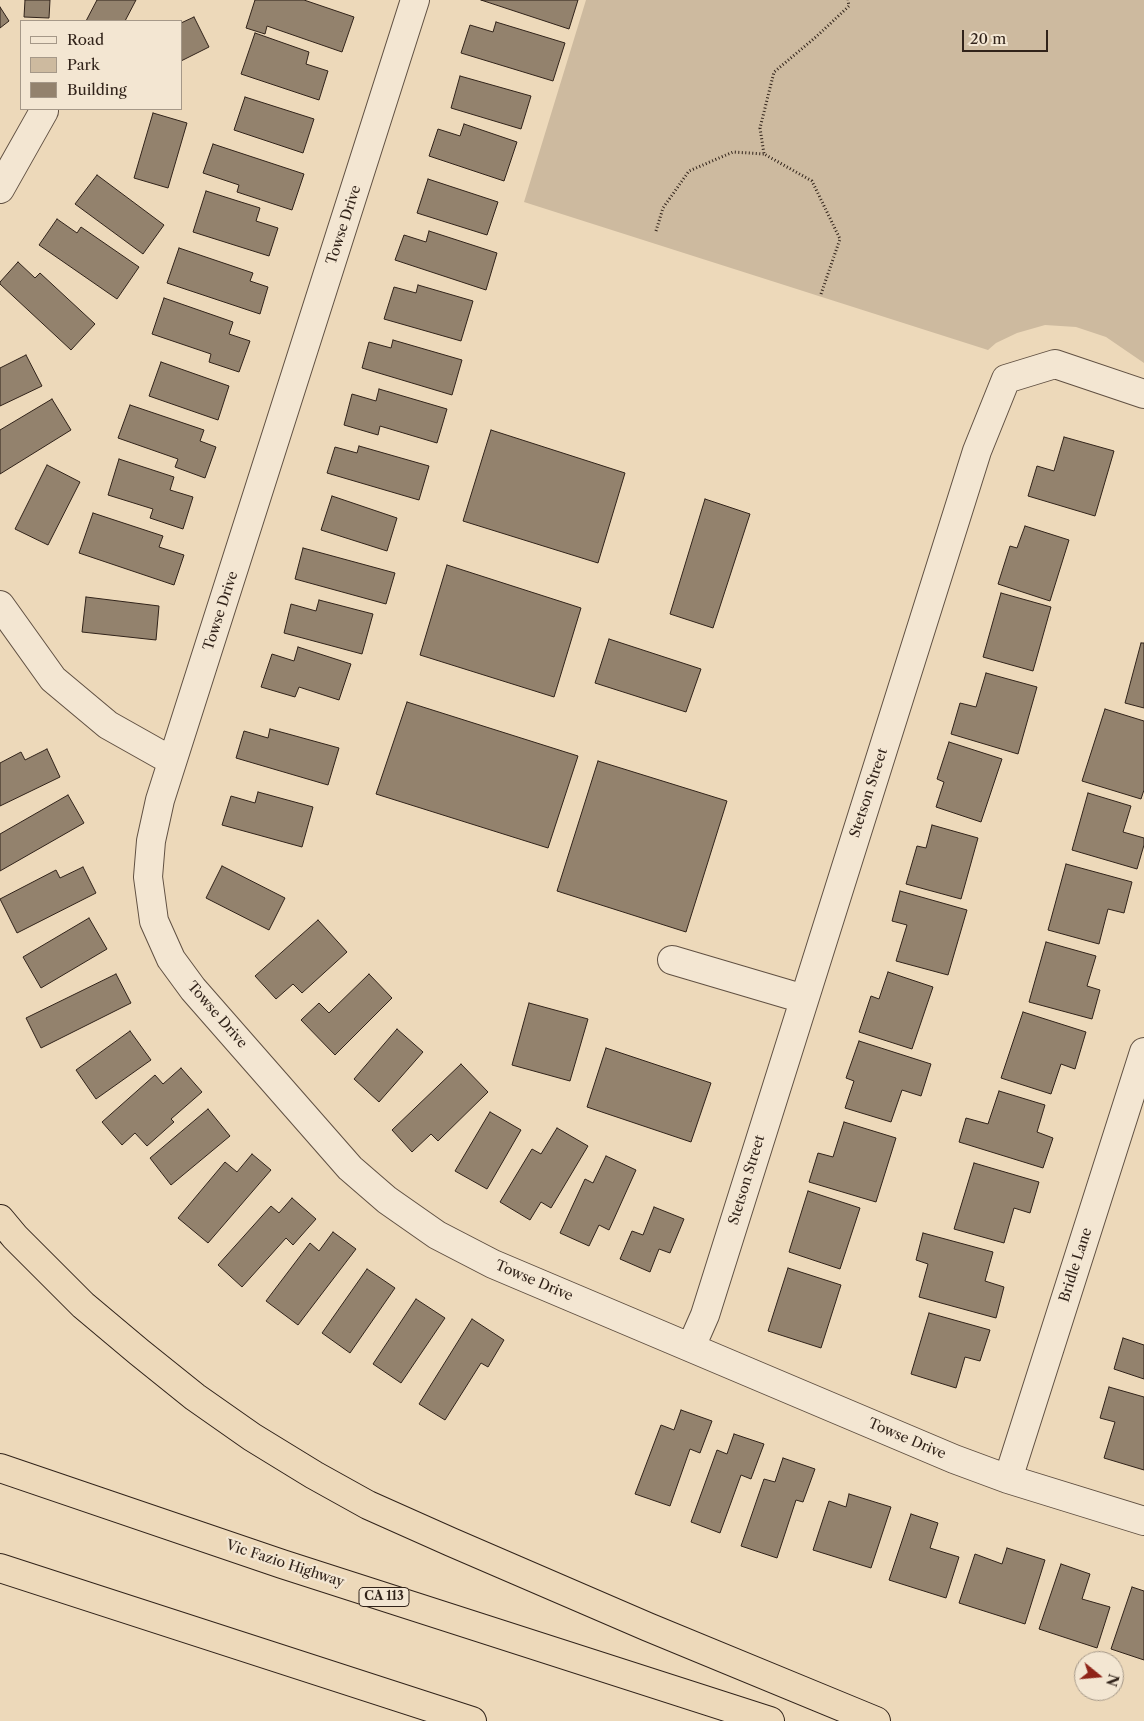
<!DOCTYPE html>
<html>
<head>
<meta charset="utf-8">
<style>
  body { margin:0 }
  #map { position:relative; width:1144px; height:1721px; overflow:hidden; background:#edd9ba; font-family:"Libre Caslon Text",serif }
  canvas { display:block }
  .legend { position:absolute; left:20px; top:20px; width:162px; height:90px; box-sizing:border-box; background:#f3e6d2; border:1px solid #a59888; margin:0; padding:6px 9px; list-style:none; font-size:15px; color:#31231a }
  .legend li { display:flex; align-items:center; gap:10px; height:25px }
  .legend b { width:25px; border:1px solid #a59888 }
  .north { position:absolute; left:1074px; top:1651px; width:50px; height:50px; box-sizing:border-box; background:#f3e6d2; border:1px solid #a59888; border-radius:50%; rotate:107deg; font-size:14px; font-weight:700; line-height:20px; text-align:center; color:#31231a }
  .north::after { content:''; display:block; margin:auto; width:18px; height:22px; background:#8f2418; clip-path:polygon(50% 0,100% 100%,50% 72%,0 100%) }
  .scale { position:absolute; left:962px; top:30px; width:86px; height:22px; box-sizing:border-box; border:2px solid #31231a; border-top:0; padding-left:6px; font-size:15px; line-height:18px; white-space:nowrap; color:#31231a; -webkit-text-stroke:4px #f3e6d2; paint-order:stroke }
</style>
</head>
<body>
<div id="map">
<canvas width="1144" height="1721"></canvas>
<ul class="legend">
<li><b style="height:6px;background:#f3e6d2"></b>Road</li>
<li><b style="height:14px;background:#cdba9f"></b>Park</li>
<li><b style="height:14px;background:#93826d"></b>Building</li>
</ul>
<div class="north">N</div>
<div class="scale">20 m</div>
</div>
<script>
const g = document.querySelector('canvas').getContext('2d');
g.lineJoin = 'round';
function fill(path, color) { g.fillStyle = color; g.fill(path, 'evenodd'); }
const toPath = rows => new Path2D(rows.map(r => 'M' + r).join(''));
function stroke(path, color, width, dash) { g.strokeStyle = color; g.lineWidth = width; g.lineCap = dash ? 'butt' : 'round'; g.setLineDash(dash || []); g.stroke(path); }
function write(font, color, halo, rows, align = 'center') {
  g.font = font + ' "Libre Caslon Text",serif'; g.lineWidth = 4.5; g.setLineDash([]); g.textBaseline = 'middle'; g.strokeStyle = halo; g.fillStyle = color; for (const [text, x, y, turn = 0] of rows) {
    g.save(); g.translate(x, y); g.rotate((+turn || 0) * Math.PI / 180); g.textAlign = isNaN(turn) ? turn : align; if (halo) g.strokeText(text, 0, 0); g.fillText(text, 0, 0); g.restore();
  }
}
const green = toPath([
  [586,0,1144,0,1144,363,1106,337,1076,327,1045,325,1017,333,996,343,988,350,524,202]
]);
const building = toPath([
  [25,0,50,0,49,18,24,17,25,0],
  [97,0,136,0,125,21,86,21,97,0],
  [255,0,304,0,354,17,342,52,267,26,265,34,246,28,255,0],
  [481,0,578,0,569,29,481,0],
  [0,7,9,21,0,28,0,7],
  [194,17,209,47,181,61,181,23,194,17],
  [496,22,565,43,553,81,461,53,470,25,493,32,496,22],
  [255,33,309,52,306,64,328,71,319,100,241,74,255,33],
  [460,76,531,96,521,129,451,108,460,76],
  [245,97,314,119,303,153,234,130,245,97],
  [153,113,187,123,168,188,134,178,153,113],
  [464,124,517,142,504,181,429,156,438,129,460,136,464,124],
  [213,144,304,174,292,210,237,192,239,185,203,173,213,144],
  [97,175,164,225,143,254,75,204,97,175],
  [428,179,498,202,487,235,417,213,428,179],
  [206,191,260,208,256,221,278,228,269,256,193,232,206,191],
  [57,219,77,233,81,227,139,267,117,299,39,245,57,219],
  [429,231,497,253,486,290,395,260,404,235,426,242,429,231],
  [179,248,253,273,250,281,268,287,260,314,167,283,179,248],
  [18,262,35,278,40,273,95,324,71,350,0,284,0,282,18,262],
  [418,285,473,301,461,341,384,319,394,287,416,293,418,285],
  [164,298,233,322,229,334,250,341,239,372,209,362,211,354,152,334,164,298],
  [393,340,462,360,452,395,362,368,369,342,391,348,393,340],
  [26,355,42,386,0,406,0,368,26,355],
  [161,362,229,386,218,420,149,396,161,362],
  [379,389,447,409,437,443,380,426,378,435,344,425,352,394,376,401,379,389],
  [52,399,71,430,0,474,0,430,52,399],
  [130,405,204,430,200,441,216,447,205,478,175,467,178,459,118,438,130,405],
  [491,430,625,473,598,563,463,521,491,430],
  [1064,437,1114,451,1095,516,1028,496,1037,466,1054,471,1064,437],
  [359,446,429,466,419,500,327,473,335,447,357,453,359,446],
  [119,459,174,477,170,490,193,497,183,529,150,518,153,509,108,495,119,459],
  [47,465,80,482,48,545,15,529,47,465],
  [332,496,397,518,387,551,321,530,332,496],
  [705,499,750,514,713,628,670,614,705,499],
  [93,513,163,536,159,547,184,555,174,585,79,553,93,513],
  [1025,526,1069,540,1050,601,998,584,1010,546,1017,548,1025,526],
  [303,548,395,573,386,604,295,579,303,548],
  [447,565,581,608,554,697,420,655,447,565],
  [1001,593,1051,607,1033,671,983,657,1001,593],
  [86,597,159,606,156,640,82,632,86,597],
  [319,600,373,614,362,654,284,633,291,604,316,611,319,600],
  [609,639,701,669,686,712,595,683,609,639],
  [1141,643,1144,643,1144,708,1125,703,1141,643],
  [298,647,351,664,339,700,299,687,295,697,261,687,272,654,294,661,298,647],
  [986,673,1037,687,1018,754,951,734,960,703,976,707,986,673],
  [407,702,578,756,548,848,376,794,407,702],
  [1105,709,1144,721,1144,790,1141,799,1082,781,1105,709],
  [270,729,339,748,328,785,236,758,244,731,268,738,270,729],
  [949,742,1002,759,981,822,936,807,944,782,937,779,949,742],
  [47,749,60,777,0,806,0,763,21,752,25,760,47,749],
  [598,761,727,801,686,932,557,891,598,761],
  [258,792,313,807,302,847,222,825,231,796,255,803,258,792],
  [1088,793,1131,806,1123,832,1144,838,1144,845,1137,869,1072,850,1088,793],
  [68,795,84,823,0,871,0,834,68,795],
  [932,825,978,838,961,899,906,884,917,846,926,848,932,825],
  [1066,864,1132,882,1124,913,1108,909,1099,944,1048,930,1066,864],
  [222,866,285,898,269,930,206,898,222,866],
  [83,867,96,893,17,933,0,899,56,870,60,878,83,867],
  [900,891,967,910,948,975,896,961,907,925,892,921,900,891],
  [89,918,107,949,41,988,23,957,89,918],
  [318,920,347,952,302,993,293,984,276,999,255,976,318,920],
  [1046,942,1096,956,1087,986,1100,990,1092,1019,1029,1002,1046,942],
  [888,972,933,987,912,1049,859,1032,871,996,879,999,888,972],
  [116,974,131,1003,41,1048,26,1018,116,974],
  [369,974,392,998,335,1055,301,1020,319,1003,329,1013,369,974],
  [529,1003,588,1019,570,1081,512,1065,529,1003],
  [1023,1012,1086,1032,1075,1069,1061,1064,1051,1094,1001,1078,1023,1012],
  [397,1029,423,1052,379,1102,354,1079,397,1029],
  [130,1031,151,1060,96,1099,76,1070,130,1031],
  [859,1041,931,1064,921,1096,902,1090,891,1122,845,1108,854,1081,846,1078,859,1041],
  [606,1048,711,1083,691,1142,587,1107,606,1048],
  [461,1064,488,1092,438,1141,431,1134,412,1152,392,1130,461,1064],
  [181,1068,202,1092,171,1119,174,1122,147,1146,135,1133,122,1145,102,1122,155,1075,163,1084,181,1068],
  [999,1091,1045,1105,1037,1132,1053,1138,1043,1168,959,1142,966,1118,988,1124,999,1091],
  [208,1109,230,1136,171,1185,150,1158,208,1109],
  [490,1112,521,1130,487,1189,455,1171,490,1112],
  [844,1122,896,1138,876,1202,809,1182,818,1153,833,1157,844,1122],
  [557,1128,588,1146,551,1208,541,1202,530,1220,500,1202,532,1149,541,1154,557,1128],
  [252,1154,271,1170,208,1243,178,1218,225,1162,237,1172,252,1154],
  [606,1156,636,1170,609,1230,599,1225,589,1246,560,1233,585,1179,593,1183,606,1156],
  [974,1163,1039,1182,1030,1213,1014,1208,1004,1243,954,1229,974,1163],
  [808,1191,860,1208,840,1269,789,1252,808,1191],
  [292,1198,316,1219,293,1245,286,1238,242,1287,218,1265,271,1206,279,1213,292,1198],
  [654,1207,684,1219,670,1253,659,1249,650,1272,620,1259,632,1231,643,1235,654,1207],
  [333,1232,356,1249,298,1325,266,1301,310,1243,319,1251,333,1232],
  [923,1233,993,1252,985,1281,1004,1287,996,1318,919,1297,928,1264,916,1260,923,1233],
  [788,1268,841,1285,821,1348,768,1331,788,1268],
  [367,1269,395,1288,350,1353,322,1333,367,1269],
  [416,1299,445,1318,401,1383,373,1364,416,1299],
  [929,1313,990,1330,980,1361,965,1357,956,1388,911,1374,929,1313],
  [472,1319,504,1340,488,1367,481,1363,445,1420,419,1404,472,1319],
  [1123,1338,1144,1345,1144,1379,1114,1369,1123,1338],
  [1109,1387,1144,1397,1144,1470,1104,1458,1115,1422,1100,1418,1109,1387],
  [681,1410,712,1421,700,1453,690,1449,670,1506,635,1494,661,1425,674,1430,681,1410],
  [734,1434,764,1444,751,1479,741,1475,720,1533,691,1522,717,1450,727,1454,734,1434],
  [783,1458,815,1469,803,1502,796,1500,777,1558,741,1546,764,1479,775,1482,783,1458],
  [849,1494,891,1507,871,1568,813,1550,829,1501,846,1507,849,1494],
  [911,1514,938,1523,930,1548,959,1557,946,1598,889,1580,911,1514],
  [1007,1548,1045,1560,1025,1624,959,1603,975,1554,1002,1564,1007,1548],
  [1061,1564,1090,1574,1082,1599,1110,1607,1097,1648,1039,1629,1061,1564],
  [1132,1587,1144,1591,1144,1660,1111,1649,1132,1587]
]);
const path = toPath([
  [656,231,663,208,689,171,733,152,764,154],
  [821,294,840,239,812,181,764,154,760,128,774,72,817,36,849,6,848,0]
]);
const minor = toPath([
  [415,0,160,800,151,841,148,877,154,921,171,959,193,989,350,1168,387,1200,437,1235,493,1264,954,1459,1008,1479,1144,1521],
  [0,189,44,111],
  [0,605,53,679,108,725,172,761],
  [672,960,804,999],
  [691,1347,705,1315,977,451,1006,379,1055,364,1144,394],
  [1008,1479,1144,1052]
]);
const highway = toPath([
  [0,1219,15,1237,83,1305,139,1352,195,1397,252,1437,314,1475,368,1505,451,1542,648,1627,876,1721],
  [0,1468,282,1564,770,1721],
  [0,1568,472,1721]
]);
const shields = [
  [384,1597,50]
];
const shieldNames = [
  ["CA 113",384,1597]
];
const streetNames = [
  ["Towse Drive",344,225,-72],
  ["Towse Drive",221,611,-72],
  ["Stetson Street",869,793,-72],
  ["Towse Drive",217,1015,49],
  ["Stetson Street",747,1180,-73],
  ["Bridle Lane",1076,1265,-72],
  ["Towse Drive",534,1281,23],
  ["Towse Drive",907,1439,23],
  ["Vic Fazio Highway",285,1564,18]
];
fill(green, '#cdba9f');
fill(building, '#93826d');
stroke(building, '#31231a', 1);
stroke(minor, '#605042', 30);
stroke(highway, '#31231a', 30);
stroke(path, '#31231a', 3, [1, 2.5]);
stroke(minor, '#f3e6d2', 28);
stroke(highway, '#edd9ba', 28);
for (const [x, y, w] of shields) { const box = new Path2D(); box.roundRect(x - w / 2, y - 9.5, w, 19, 4); g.fillStyle = '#f3e6d2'; g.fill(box); stroke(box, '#31231a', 1); }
write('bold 12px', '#31231a', null, shieldNames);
write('14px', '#31231a', '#f3e6d2', streetNames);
</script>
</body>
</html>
